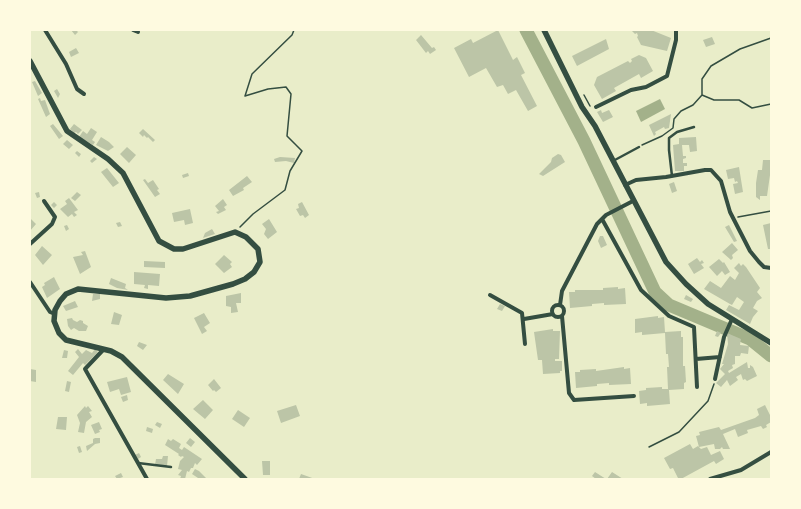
<!DOCTYPE html>
<html>
<head>
<meta charset="utf-8">
<style>
  body { margin:0 }
  #map { position:relative; width:801px; height:509px; overflow:hidden; background:#e9edc9; font-family:"Sofia Sans Condensed",sans-serif }
  canvas { display:block }
  .frame { position:absolute; inset:0; border:31px solid #fefae0; pointer-events:none }
</style>
</head>
<body>
<div id="map">
<canvas width="801" height="509"></canvas>
<div class="frame"></div>
</div>
<script>
const g = document.querySelector('canvas').getContext('2d');
g.lineJoin = 'round';
function fill(path, color) { g.fillStyle = color; g.fill(path, 'evenodd'); }
const toPath = rows => new Path2D(rows.map(r => 'M' + r).join(''));
function stroke(path, color, width, dash) { g.strokeStyle = color; g.lineWidth = width; g.lineCap = dash ? 'butt' : 'round'; g.setLineDash(dash || []); g.stroke(path); }
const water = toPath([
  [660,99,665,109,641,122,636,111]
]);
const river = toPath([
  [526,30,584,141,655,292,669,305,750,339,771,356]
]);
const building = toPath([
  [71,30,76,30,78,32,75,35],
  [498,30,513,60,517,57,525,73,521,75,537,106,528,111,516,90,508,94,503,85,497,87,486,68,469,77,454,48,471,39,473,43],
  [631,30,651,30,671,38,667,51,641,45,637,37,638,36,637,33,635,34],
  [421,35,432,48,434,47,436,50,430,54,428,51,426,53,416,40],
  [712,37,715,44,706,47,703,40],
  [606,39,609,49,577,66,572,56],
  [76,48,79,53,71,57,69,52],
  [639,55,646,58,653,71,641,78,639,74,614,88,616,91,602,99,594,85,597,77,628,61,630,63,632,61,631,59],
  [35,81,42,93,38,96,32,82],
  [57,89,60,94,58,98,54,91],
  [40,98,41,101,45,100,50,114,46,117,38,99],
  [601,110,602,113,609,110,613,117,603,122,597,112],
  [671,114,669,128,665,129,664,127,655,132,656,134,654,136,649,125],
  [53,124,63,136,59,139,50,126],
  [74,124,82,130,78,134,76,132,74,133,70,129],
  [91,128,97,132,92,140,95,142,93,145,79,137,83,131,87,134],
  [143,129,155,140,153,142,148,137,147,138,144,135,143,137,139,133],
  [101,137,109,142,114,147,108,151,96,145],
  [696,137,697,151,690,152,689,145,682,145,683,156,686,156,686,158,683,159,683,163,687,163,687,166,684,166,684,171,675,171,673,145,679,144,679,138],
  [67,140,73,145,69,149,63,144],
  [127,147,136,155,129,163,120,154],
  [77,151,81,154,79,157,75,153],
  [558,154,561,155,565,162,543,176,539,174,551,162,552,158],
  [94,157,97,159,92,163,90,161],
  [280,157,295,158,294,163,286,161,275,162,274,159],
  [763,160,771,160,771,168,767,196,760,196,760,200,756,197,756,183,758,170,762,170],
  [739,167,743,192,735,194,733,184,738,183,737,181,735,182,734,178,728,179,726,170],
  [107,168,119,183,113,187,101,172],
  [188,173,189,176,183,178,182,175],
  [247,176,252,182,243,188,244,190,233,196,229,190],
  [145,179,148,183,153,180,159,189,157,190,160,194,155,197,143,180],
  [674,182,677,191,672,193,669,184],
  [39,192,40,197,37,198,35,193],
  [77,192,81,195,75,201,71,198],
  [69,198,78,210,74,212,77,215,74,217,72,214,68,217,60,209,67,204,65,201],
  [223,199,227,205,224,207,226,210,218,214,216,212,219,211,215,206],
  [54,202,57,205,54,208,51,205],
  [302,202,309,215,305,218,303,215,300,216,296,209,299,208,298,204],
  [190,209,193,223,185,225,184,220,174,222,172,213],
  [30,218,36,224,30,231],
  [269,219,277,232,268,239,264,234,266,229,262,224],
  [120,222,122,226,118,227,116,223],
  [771,223,771,249,768,249,763,225],
  [67,225,69,229,66,231,64,226],
  [729,225,737,241,734,242,725,227],
  [212,229,215,234,203,238,205,233],
  [600,236,603,236,607,245,601,248,598,241],
  [732,243,738,250,732,255,733,258,731,260,722,252],
  [42,246,52,255,43,265,35,255],
  [85,251,91,267,80,274,73,257,83,255,81,252],
  [224,255,232,262,230,264,232,267,224,273,215,264],
  [697,258,700,262,702,260,704,263,701,264,704,268,694,274,688,264],
  [719,259,723,263,724,262,730,272,725,275,722,271,717,276,709,267],
  [144,261,165,262,165,268,144,267],
  [739,263,741,266,743,264,746,267,760,288,757,292,762,298,757,301,753,308,758,311,753,317,750,324,726,310,729,305,739,310,744,302,737,297,732,305,730,304,704,289,710,281,721,288,730,276,735,280,739,273,734,268],
  [134,272,160,274,159,286,148,285,148,289,144,288,145,285,134,284],
  [54,277,60,289,47,298,42,287,45,285,44,283],
  [111,278,126,284,125,288,128,290,117,288,109,284],
  [618,287,618,289,625,288,626,304,604,305,604,303,592,304,592,306,570,308,569,292,575,292,575,290,603,290,603,288],
  [241,293,241,303,236,303,238,312,231,313,231,307,226,306,226,296],
  [93,294,100,294,100,299,92,301],
  [686,295,693,299,691,302,684,299],
  [75,301,78,307,66,311,63,306],
  [500,304,505,306,502,311,497,309],
  [114,312,122,315,119,325,111,324],
  [204,313,210,323,204,327,207,331,202,334,194,318],
  [658,316,658,318,664,317,665,332,681,331,681,337,683,337,683,366,685,366,686,382,684,383,684,389,669,390,670,404,647,406,647,403,640,404,639,391,646,390,646,388,662,387,662,389,668,389,667,367,669,367,668,354,666,354,665,333,642,335,642,332,635,333,635,319],
  [72,318,73,320,77,322,80,320,83,321,83,323,88,326,86,331,79,331,74,328,71,330,68,326,67,319],
  [553,329,553,331,560,331,559,359,555,359,555,361,562,361,562,371,560,371,560,373,543,374,542,360,538,360,534,332],
  [717,331,721,333,718,337,715,336],
  [727,333,741,339,740,345,749,346,748,354,741,353,740,356,735,356,735,364,732,365,733,368,728,371,729,373,747,362,748,368,750,368,750,365,753,367,757,376,747,381,745,379,743,380,741,374,736,377,738,380,730,386,727,380,721,387,716,383,725,374,720,369,724,364,722,364,728,344],
  [139,342,147,345,143,350,137,346],
  [78,349,82,354,86,350,92,353,95,349,98,352,85,365,83,363,73,375,68,371,79,357,75,352],
  [64,350,68,351,67,358,62,358],
  [624,367,624,369,630,368,631,384,609,385,609,383,597,384,597,386,576,388,575,372,580,372,580,370,596,369,596,371],
  [30,369,36,370,36,382,30,381],
  [168,374,184,384,178,394,163,380],
  [127,377,131,392,121,395,119,389,110,392,107,382],
  [214,379,221,388,216,392,214,390,213,391,208,385],
  [67,381,71,382,69,392,65,391],
  [127,395,128,400,123,402,121,397],
  [203,400,213,410,205,419,193,409],
  [296,405,300,416,281,423,277,411],
  [765,405,771,417,771,422,766,425,767,427,763,429,761,426,747,430,748,433,738,437,735,429,723,434,730,449,723,449,722,447,720,449,715,449,714,444,699,447,696,436,700,435,699,432,719,427,721,430,755,418,759,415,757,409],
  [85,406,86,408,88,406,92,411,89,412,92,417,86,422,84,433,78,432,80,423,77,415],
  [238,410,250,418,244,427,232,419],
  [58,417,67,417,66,430,56,429],
  [99,422,102,429,99,430,100,432,95,434,91,425],
  [157,422,162,424,160,428,155,425],
  [147,427,153,429,152,433,146,431],
  [95,438,100,438,100,443,95,444,87,451,86,446,93,443,93,439],
  [190,438,195,442,191,447,186,443],
  [168,439,171,441,173,439,181,444,179,448,182,450,184,447,202,459,197,465,195,463,193,468,191,468,189,472,187,471,185,479,180,479,181,476,178,475,182,470,178,469,180,461,184,457,182,456,181,457,178,455,179,454,165,445],
  [690,444,693,449,698,446,701,449,707,447,711,455,720,451,724,459,716,464,714,461,681,479,676,479,678,478,673,468,670,469,664,458],
  [80,446,82,452,79,453,77,447],
  [139,453,141,457,138,459,135,455],
  [163,456,168,456,167,466,155,465,156,459,162,459],
  [262,461,270,461,270,475,263,475],
  [195,469,199,471,207,479,198,478,192,474],
  [595,472,606,479,596,479,592,476],
  [612,472,623,479,607,479],
  [121,473,123,477,117,479,115,476],
  [301,474,315,479,299,479]
]);
const path = toPath([
  [584,95,590,106],
  [702,95,714,100,739,100,752,108,771,104],
  [642,145,662,136,673,128,674,119,681,111,693,105,702,95,702,79,711,66,740,49,771,38],
  [738,217,771,211],
  [240,227,253,214,285,190,290,171,302,151,287,136,291,94,286,87,268,89,245,96,252,74,292,35,294,30],
  [649,447,679,432,708,401,714,384]
]);
const service = toPath([
  [613,161,639,147],
  [672,176,669,150,669,138,677,132,694,127],
  [138,463,171,467]
]);
const minor = toPath([
  [45,30,66,64,77,89,84,94],
  [133,30,138,32],
  [596,107,631,90,646,87,667,76,676,40,676,30],
  [625,185,636,180,666,177,705,170,711,170,721,181,730,212,750,251,759,262,764,267,771,268],
  [602,219,641,290,669,316,694,327,697,387],
  [30,244,52,224,55,217,44,201],
  [30,282,50,312,55,314],
  [490,295,522,313,525,344],
  '552 311a6 6 0 1 1 12 0a6 6 0 1 1-12 0Z',
  [560,305,562,291,597,224,606,215,633,201],
  [562,316,569,393,574,400,634,396],
  [524,319,553,314],
  [104,349,85,369,147,479],
  [696,359,720,357],
  [715,379,724,337,732,319],
  [710,479,741,470,771,452]
]);
const tertiary = toPath([
  [544,30,582,107,595,126,666,262,686,284,708,304,771,343],
  [30,61,67,131,108,159,123,173,159,241,174,249,183,249,235,232,246,237,258,249,260,262,254,272,245,279,233,284,190,296,166,298,78,289,66,294,60,301,55,310,54,321,59,333,66,340,111,351,122,357,245,479]
]);
fill(water, '#a3b18a');
stroke(river, '#a3b18a', 13);
fill(building, '#bcc5a7');
stroke(path, '#344e41', 1.5);
stroke(service, '#344e41', 2.5);
stroke(minor, '#344e41', 4);
stroke(tertiary, '#344e41', 5.5);
</script>
</body>
</html>
